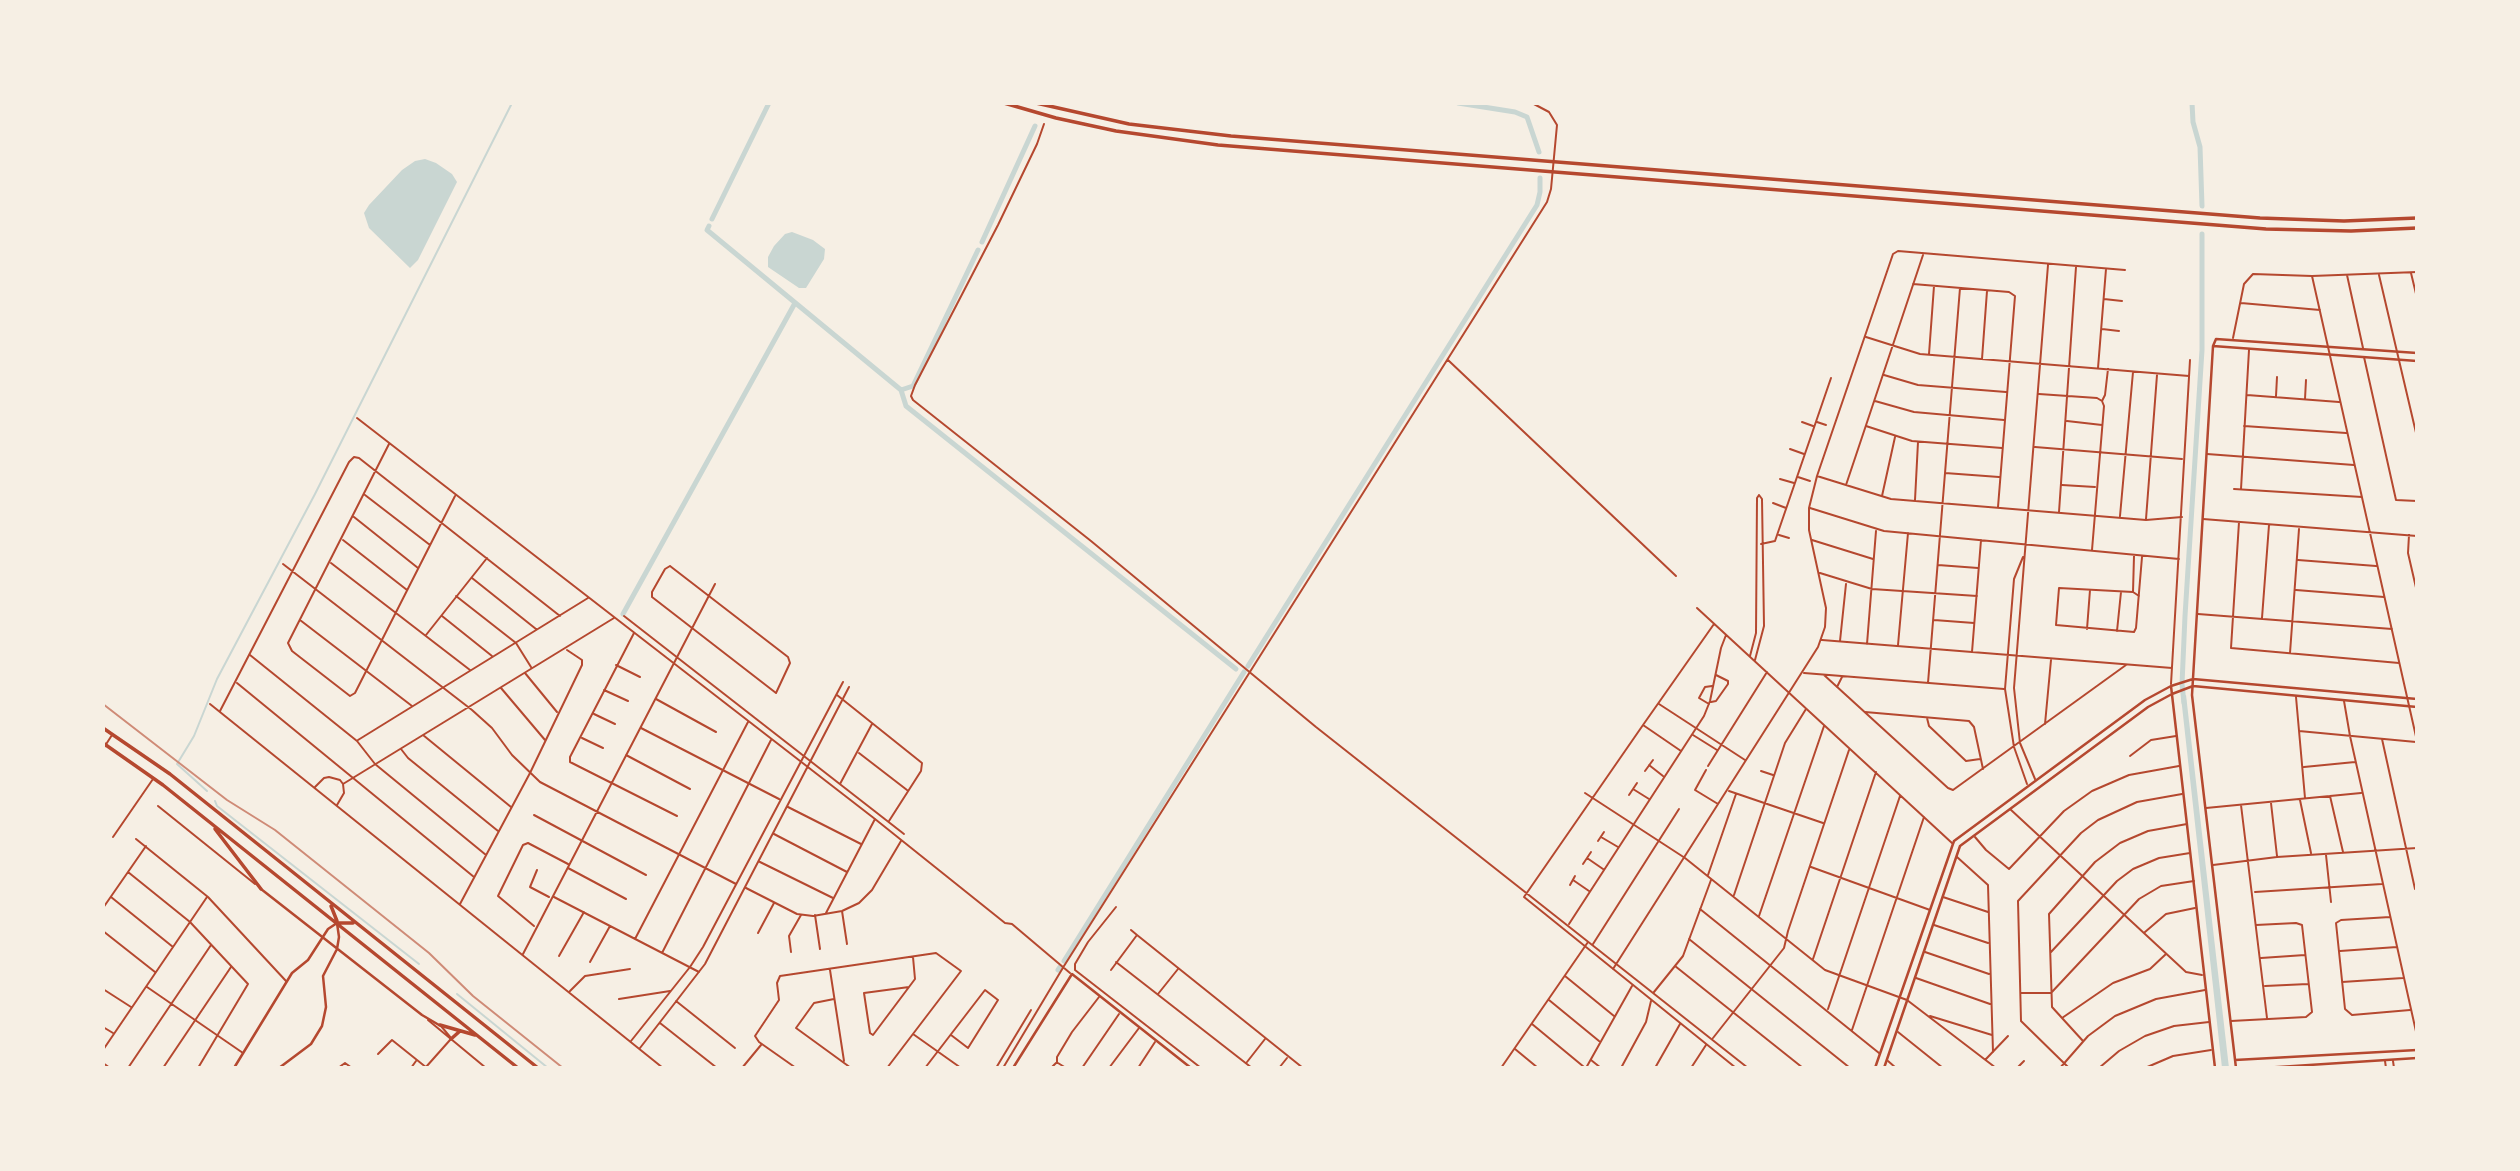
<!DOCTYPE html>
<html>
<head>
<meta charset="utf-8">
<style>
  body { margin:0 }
  #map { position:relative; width:2520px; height:1171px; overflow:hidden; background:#f6efe4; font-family:Commissioner,sans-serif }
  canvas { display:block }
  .frame { position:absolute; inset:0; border:105px solid #f6efe4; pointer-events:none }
</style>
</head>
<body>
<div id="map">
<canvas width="2520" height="1171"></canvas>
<div class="frame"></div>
</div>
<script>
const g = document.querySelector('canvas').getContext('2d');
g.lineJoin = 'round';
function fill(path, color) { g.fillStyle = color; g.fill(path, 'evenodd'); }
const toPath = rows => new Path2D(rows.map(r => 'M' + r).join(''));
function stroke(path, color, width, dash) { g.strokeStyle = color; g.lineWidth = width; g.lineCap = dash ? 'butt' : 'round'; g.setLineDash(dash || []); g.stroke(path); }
const water = toPath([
  [425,159,436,163,452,174,457,182,418,260,410,268,369,228,364,213,369,205,402,170,415,161],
  [792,232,813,240,825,249,824,259,806,288,799,288,768,267,768,257,774,246,785,234],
  [2186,695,2229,1068,2222,1068,2181,697]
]);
const stream = toPath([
  [207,791,177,764,194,736,217,679,315,494,512,103],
  [215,801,217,806,419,964],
  [457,994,548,1068]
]);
const canal = toPath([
  [1458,103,1515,112,1527,117,1539,152],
  [2192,103,2193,122,2200,147,2202,206],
  [712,219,769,103],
  [709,226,707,230,901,390,906,406,1236,669],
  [982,242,1035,126],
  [901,390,913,386,978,250],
  [623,614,795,303],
  [1248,666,1537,205,1540,192,1540,178],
  [2184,703,2182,684,2185,616,2202,350,2202,234],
  [1064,961,1244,672],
  [1058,970,1060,967]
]);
const minor = toPath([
  [1044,124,1037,144,998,225,915,385,911,396,913,400,1091,541,1316,727,1748,1068],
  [2411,273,2417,298],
  [2347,275,2363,348],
  [2379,275,2417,437],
  [2312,276,2417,741],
  [1913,284,2009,292,2015,296,1998,507],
  [2104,299,2122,301],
  [2241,303,2320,310],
  [2102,329,2119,331],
  [1866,337,1920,354,2189,376],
  [2233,338,2244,284,2253,274,2312,276,2417,272],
  [1929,354,1934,286],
  [2364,357,2396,500,2417,501],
  [1982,359,1987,291],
  [1448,360,1676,576],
  [2098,368,2106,269],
  [1884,375,1918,385,2006,392],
  [2039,394,2097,398,2102,401],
  [2247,395,2339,402],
  [2276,396,2277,377],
  [2305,399,2306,380],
  [1875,401,1914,412,2004,420],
  [357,418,875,819,1005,923,1012,924,1070,973],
  [2067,421,2102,425],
  [1802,422,1813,426],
  [1817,422,1826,425],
  [1866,426,1912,441,2002,448],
  [2244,426,2346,433],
  [389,444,288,643,292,651,350,696,355,693,455,496],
  [2035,447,2182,459],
  [1790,449,1804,454],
  [2207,454,2354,465],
  [1945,473,1999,477],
  [1817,476,1891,499,2146,520,2182,517],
  [1798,477,1810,481],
  [1780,479,1794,483],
  [1846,485,1923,255],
  [2062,485,2095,487],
  [2234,489,2362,497],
  [2241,489,2249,350],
  [365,495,430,545],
  [1882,496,1895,437],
  [1915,500,1918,442],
  [1773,503,1786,508],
  [1810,508,1884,531,2179,559],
  [2059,512,2076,267],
  [2120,516,2133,372],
  [354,517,418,568],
  [2146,519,2157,375],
  [2203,519,2417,536],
  [2239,522,2231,648,2399,663],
  [1779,535,1789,538],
  [2409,535,2408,553,2417,592],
  [343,540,407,590],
  [1812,540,1873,559],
  [1761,544,1775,541,1831,378],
  [2092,550,2104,406,2102,401,2105,395,2108,369],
  [2023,557,2014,579,2005,689,2014,747,2027,784],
  [2298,560,2376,566],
  [331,563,470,670],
  [283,564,472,710,492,728,512,755,540,782,736,884],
  [1938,565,1978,568],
  [670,566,788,657,790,663,776,693,652,597,652,592,665,569,670,566],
  [1820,573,1872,589,1977,596],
  [472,578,536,629],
  [2296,590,2384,597],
  [2133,592,2134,556],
  [456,596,516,643,531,667],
  [2139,596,2133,592,2059,588,2056,625,2134,632,2136,628,2142,557],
  [1697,608,1952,843],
  [2198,614,2392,629],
  [442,616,492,656],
  [624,616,904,834],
  [2262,618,2269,525],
  [300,620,412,706],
  [1934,620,1974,623],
  [2087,629,2090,590],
  [2117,631,2121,592],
  [634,633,570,757,570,762,677,816],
  [426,635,487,558],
  [1822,640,2172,668],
  [1840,641,1846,584],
  [1867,644,1876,531],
  [1898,645,1908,533],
  [1972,652,1981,540],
  [2290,653,2299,529],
  [250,655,357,741,375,764,486,855],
  [1750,656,1756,633,1757,498,1759,495],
  [1755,660,1764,626,1762,499,1759,495],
  [616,665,640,677],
  [525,673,557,712],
  [1804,673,2004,689],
  [1824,675,1948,788,1953,790,2126,665],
  [237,683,474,877],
  [1928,683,1960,288],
  [2171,684,2190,360],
  [1837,687,1842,677],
  [501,688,545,740],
  [604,690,628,701],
  [837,695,922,763,921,771,889,821],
  [2296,697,2305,798],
  [656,699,716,732],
  [2344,701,2350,736,2417,1036],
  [1711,702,1716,701,1728,684,1728,681,1716,675],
  [210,704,663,1068],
  [1659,704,1745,760],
  [1709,704,1699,698,1705,687,1712,686],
  [220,711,349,462,354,457,359,458,560,616],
  [1865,712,1969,721,1974,727,1983,769],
  [594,714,615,724],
  [1927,718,1929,726,1966,761,1980,759],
  [2045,724,2051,660],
  [1643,725,1714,624],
  [641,728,779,799],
  [2299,731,2416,742],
  [423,735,511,807],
  [1693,735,1717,750],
  [582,738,603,748],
  [2382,739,2415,889],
  [358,740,588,598],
  [103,749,112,735],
  [401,749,408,758,498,831],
  [1681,751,1643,725,1524,897,1736,1068],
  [859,753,907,790],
  [626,755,690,789],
  [2130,756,2151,740,2176,736],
  [1649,765,1663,776],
  [1708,766,1767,672],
  [2304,767,2355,762],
  [1706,770,1695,790,1718,804],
  [1645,771,1653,760],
  [1761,771,1773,775],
  [2035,779,2020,743,2014,688,2048,265],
  [343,784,614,618],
  [840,784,872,724],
  [315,787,324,778,329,777,340,780,343,784,344,793,337,805],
  [1633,789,1649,799],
  [1729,791,1823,823],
  [1585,793,1685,858,1825,970,1907,1000,1996,1068],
  [1629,795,1637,783],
  [2330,796,2343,852],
  [2300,800,2311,853],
  [2271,803,2277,856],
  [2241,805,2267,1018],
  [158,806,255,884],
  [788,807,861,844],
  [2206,808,2361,793],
  [2010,809,2186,972,2202,975],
  [534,815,646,875],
  [774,834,847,872],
  [113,837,153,779],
  [1601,837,1618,847],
  [1975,837,1986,850,2009,869,2064,811,2092,791,2129,775,2179,766],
  [136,839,208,897,286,981],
  [1598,841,1604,832],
  [2326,855,2331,902],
  [1957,857,1988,885,1993,1052],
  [1587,858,1603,869],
  [760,862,833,898],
  [1583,864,1591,852],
  [2213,865,2277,857,2417,848],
  [1811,867,1930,910],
  [568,868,626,899],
  [537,870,530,887,549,897],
  [128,872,190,922,248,984,198,1068],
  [1708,875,1736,794],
  [1573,880,1589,891],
  [1570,885,1575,876],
  [746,888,797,914,813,916,842,911,859,903,872,890,901,841],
  [2255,892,2382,884],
  [1734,895,1785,743,1806,709],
  [111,897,173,947],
  [554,897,699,972],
  [1943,897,1988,912],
  [460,904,530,773,582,665,582,660,567,650],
  [1116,907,1088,942,1075,964,1075,970,1201,1068],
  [103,908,146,846],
  [1700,909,1879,1053],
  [842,911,847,944],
  [826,913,875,819],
  [815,915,820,949],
  [1759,916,1824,726],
  [2390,917,2341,920,2336,923,2345,1009,2352,1015,2410,1010],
  [1569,924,1704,716,1710,701,1721,648,1726,635],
  [1934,925,1988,943],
  [534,926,498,896,523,845,528,843,568,864],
  [103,931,155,972],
  [2145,932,2166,914,2195,908],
  [758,933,774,903],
  [1137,935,1303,1068],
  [635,939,748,722],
  [1689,939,1850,1068],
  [1593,944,1679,809],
  [2340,951,2397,947],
  [791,952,789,936,801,915],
  [1925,952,1989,974],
  [2051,952,2117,881,2133,869,2159,858,2190,853],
  [662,953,771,740],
  [523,954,715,584],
  [559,956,584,912],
  [2261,958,2305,955],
  [1813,959,1876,772],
  [590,962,610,926],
  [1116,962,1252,1068],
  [1675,966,1803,1068],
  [1613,969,1818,647,1825,627,1826,608,1809,530,1809,508,1817,476,1893,254,1898,251,2125,270],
  [830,970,844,1061],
  [1111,970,1137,935,1131,930],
  [1565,976,1614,1016],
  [1916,978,1990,1004],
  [2342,982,2403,978],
  [2265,986,2308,984],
  [147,987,243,1053],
  [909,987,864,993,870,1033,873,1035,915,979,913,957],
  [103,989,131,1007],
  [570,991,585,976,630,969],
  [1654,992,1683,956,1711,880],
  [2021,993,2051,993,2139,899,2161,886,2194,881],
  [1158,994,1178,969],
  [619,999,670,991],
  [834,999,814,1003,796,1028,851,1068],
  [1549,1000,1599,1041],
  [676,1001,735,1048],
  [1828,1009,1900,796],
  [1930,1016,1992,1035],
  [2062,1018,2113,983,2150,969,2166,954],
  [428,1020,486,1068],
  [2231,1021,2306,1017,2312,1012,2302,925,2296,923,2256,925],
  [660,1023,717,1068],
  [1532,1024,1584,1067],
  [441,1026,451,1038],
  [103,1027,113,1033],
  [1852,1030,1924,817],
  [1898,1032,1943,1068],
  [913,1034,961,1068],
  [1713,1038,1784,948,1788,931,1849,750],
  [631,1041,690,967,703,947,843,682],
  [2083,1041,2052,1007,2049,914,2095,862,2120,843,2148,831,2187,824],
  [640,1048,705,964,849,687],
  [1515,1049,1538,1068],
  [103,1050,207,897],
  [378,1054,392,1040,427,1068],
  [1986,1059,2008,1036],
  [1591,1060,1601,1068],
  [1888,1061,1896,1068],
  [2385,1061,2386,1068],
  [2393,1061,2394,1068],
  [1247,1062,1265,1039],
  [103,1063,110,1068],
  [1057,1063,1057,1057,1072,1032,1099,997],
  [1058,1063,1066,1068],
  [426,1067,450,1040],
  [128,1068,211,945],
  [163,1068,231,967],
  [338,1068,345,1063,352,1068],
  [411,1068,416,1061],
  [742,1068,761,1045],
  [796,1068,759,1042,755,1036,779,1000,777,983,780,976,936,953,961,971,887,1068],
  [925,1068,985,990,998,1000,968,1048,951,1035],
  [996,1068,1031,1010],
  [1003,1068,1064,966,1547,202,1551,189,1557,125,1549,112,1532,103],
  [1051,1068,1056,1063],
  [1082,1068,1119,1014],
  [1109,1068,1139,1028],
  [1138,1068,1155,1042],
  [1279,1068,1287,1058],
  [1501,1068,1588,942],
  [1586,1068,1632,986],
  [1621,1068,1646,1022,1651,1001],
  [1655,1068,1680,1024],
  [1691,1068,1706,1045],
  [2017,1068,2024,1061],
  [2060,1068,2088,1036,2115,1016,2156,999,2205,990],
  [2069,1068,2021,1021,2018,901,2081,833,2098,820,2137,802,2182,794],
  [2099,1068,2119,1051,2145,1036,2174,1026,2209,1022],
  [2145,1068,2173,1056,2211,1050]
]);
const tertiary = toPath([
  [2213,346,2417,361],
  [2171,686,2215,1068],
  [261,889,422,1015,439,1025],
  [2235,1060,2417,1050],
  [234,1068,292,973,308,960,328,929,337,923,339,937,337,949,323,976,326,1007,322,1026,311,1044,279,1068],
  [1013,1068,1072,974,1191,1068],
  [1875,1068,1954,841,2145,700,2171,686,2193,679,2417,699],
  [1884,1068,1960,846,2148,707,2172,694,2193,686,2417,707],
  [2236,1068,2192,695,2213,346,2216,339,2417,353],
  [2263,1068,2417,1058]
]);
const primary = toPath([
  [103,728,170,774,538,1068],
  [103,743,163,785,518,1068],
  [215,829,261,889],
  [331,906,337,921],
  [337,923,353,923],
  [440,1025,475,1035],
  [451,1039,460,1031]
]);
const motorway = toPath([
  [1004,103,1056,118,1116,131,1218,145,2266,229,2351,231,2417,228],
  [1036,103,1129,124,1231,136,2260,218,2344,221,2417,218]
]);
const rail = toPath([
  [103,704,227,800,275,830,429,953,473,996,563,1068]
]);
fill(water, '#c9d6d2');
stroke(stream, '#c9d6d2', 2);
stroke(canal, '#c9d6d2', 5);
stroke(minor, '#b5482f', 2);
stroke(tertiary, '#b5482f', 2.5);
stroke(primary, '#b5482f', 3.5);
stroke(motorway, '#b5482f', 3.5);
stroke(rail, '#cf8b77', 2);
</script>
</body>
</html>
